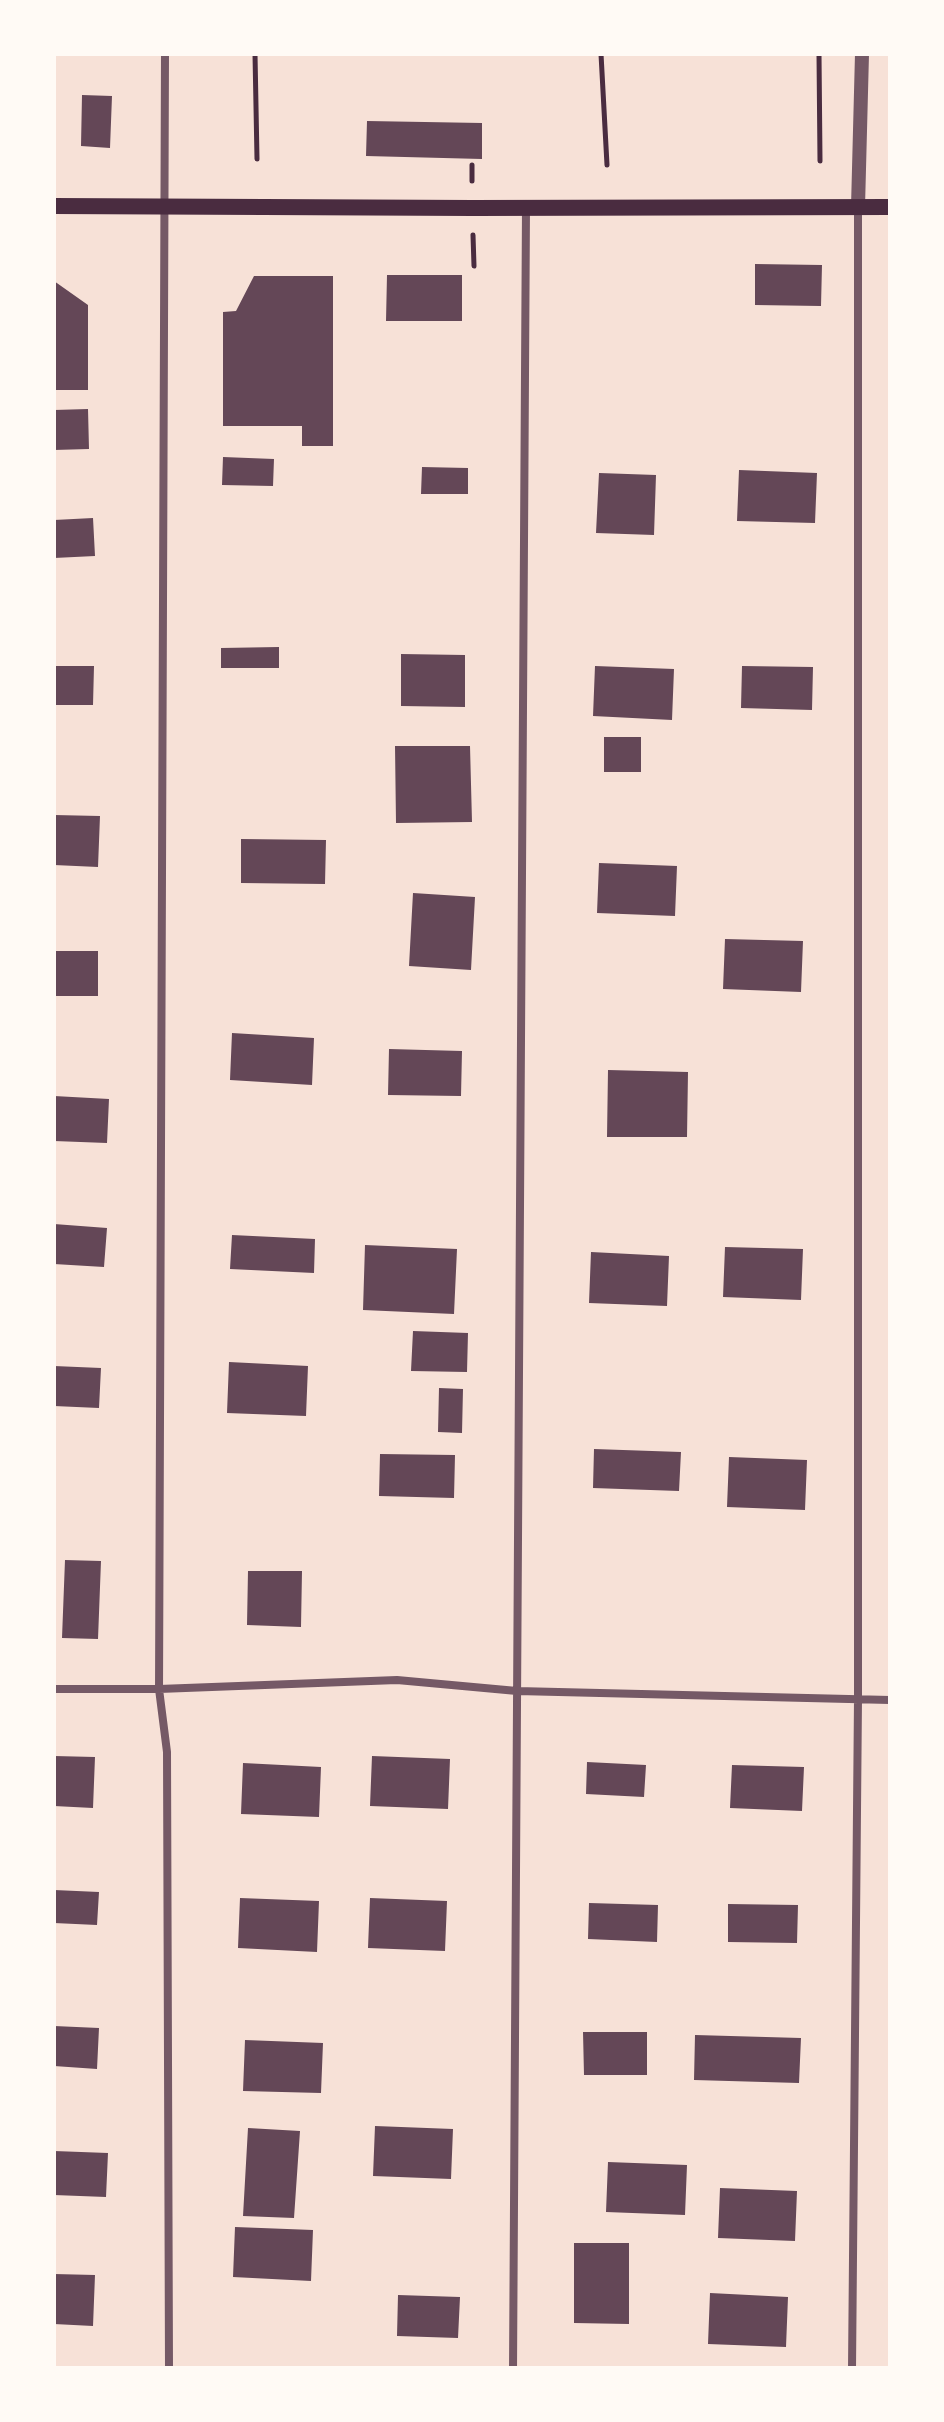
<!DOCTYPE html>
<html>
<head>
<meta charset="utf-8">
<style>
  body { margin:0 }
  #map { position:relative; width:944px; height:2422px; overflow:hidden; background:#f7e1d7; font-family:Commissioner,sans-serif }
  canvas { display:block }
  .frame { position:absolute; inset:0; border:56px solid #fffaf5; pointer-events:none }
</style>
</head>
<body>
<div id="map">
<canvas width="944" height="2422"></canvas>
<div class="frame"></div>
</div>
<script>
const g = document.querySelector('canvas').getContext('2d');
g.lineJoin = 'round';
function fill(path, color) { g.fillStyle = color; g.fill(path, 'evenodd'); }
const toPath = rows => new Path2D(rows.map(r => 'M' + r).join(''));
function stroke(path, color, width, dash) { g.strokeStyle = color; g.lineWidth = width; g.lineCap = dash ? 'butt' : 'round'; g.setLineDash(dash || []); g.stroke(path); }
const building = toPath([
  [82,95,112,96,110,148,81,146],
  [367,121,482,123,482,159,366,156],
  [755,264,822,265,821,306,755,305],
  [387,275,462,275,462,321,386,321],
  [254,276,333,276,333,446,302,446,302,426,223,426,223,312,236,311],
  [54,281,88,305,88,390,54,390],
  [88,409,89,449,54,450,54,410],
  [223,457,274,459,273,486,222,485],
  [422,467,468,468,468,494,421,494],
  [739,470,817,473,815,523,737,521],
  [599,473,656,475,654,535,596,533],
  [93,518,95,556,54,558,54,520],
  [279,647,279,668,221,668,221,648],
  [401,654,465,655,465,707,401,706],
  [54,666,94,666,93,705,54,705],
  [595,666,674,669,672,720,593,716],
  [742,666,813,667,812,710,741,708],
  [604,737,641,737,641,772,604,772],
  [395,746,470,746,472,822,396,823],
  [54,815,100,816,98,867,54,865],
  [241,839,326,840,325,884,241,883],
  [599,863,677,866,675,916,597,913],
  [413,893,475,897,471,970,409,966],
  [725,939,803,941,801,992,723,989],
  [54,951,98,951,98,996,54,996],
  [232,1033,314,1038,312,1085,230,1080],
  [389,1049,462,1051,461,1096,388,1095],
  [608,1070,688,1072,687,1137,607,1137],
  [54,1096,109,1099,107,1143,54,1141],
  [54,1224,107,1228,104,1267,54,1264],
  [232,1235,315,1239,314,1273,230,1269],
  [365,1245,457,1249,454,1314,363,1310],
  [725,1247,803,1249,801,1300,723,1297],
  [591,1252,669,1256,667,1306,589,1303],
  [413,1331,468,1333,467,1372,411,1371],
  [229,1362,308,1366,306,1416,227,1413],
  [54,1366,101,1368,99,1408,54,1406],
  [439,1388,463,1389,462,1433,438,1432],
  [594,1449,681,1452,679,1491,593,1488],
  [380,1454,455,1455,454,1498,379,1496],
  [729,1457,807,1460,805,1510,727,1507],
  [65,1560,101,1561,98,1639,62,1638],
  [248,1571,302,1571,301,1627,247,1625],
  [54,1756,95,1757,93,1808,54,1806],
  [372,1756,450,1759,448,1809,370,1806],
  [587,1762,646,1765,644,1797,586,1794],
  [243,1763,321,1767,319,1817,241,1814],
  [732,1765,804,1767,802,1811,730,1808],
  [54,1890,99,1892,97,1925,54,1923],
  [240,1898,319,1901,317,1952,238,1948],
  [370,1898,447,1901,445,1951,368,1948],
  [589,1903,658,1905,657,1942,588,1939],
  [728,1904,798,1905,797,1943,728,1942],
  [54,2026,99,2028,97,2069,54,2066],
  [583,2032,647,2032,647,2075,584,2075],
  [695,2035,801,2038,799,2083,694,2080],
  [245,2040,323,2043,321,2093,243,2091],
  [375,2126,453,2129,451,2179,373,2176],
  [248,2128,300,2131,294,2218,243,2216],
  [54,2151,108,2153,106,2197,54,2195],
  [608,2162,687,2165,685,2215,606,2212],
  [720,2188,797,2191,795,2241,718,2238],
  [235,2227,313,2230,311,2281,233,2277],
  [574,2243,629,2243,629,2324,574,2323],
  [54,2274,95,2275,93,2326,54,2324],
  [710,2293,788,2297,786,2347,708,2344],
  [398,2295,460,2297,458,2338,397,2336]
]);
const path = toPath([
  [255,54,257,159],
  [601,54,607,165],
  [819,54,820,161],
  [472,165,472,181],
  [473,235,474,266]
]);
const minor = toPath([
  [165,54,159,1689,167,1752,169,2368],
  [54,1689,159,1689,397,1680,517,1691,890,1700],
  [513,2368,526,208],
  [852,2368,858,1699,858,207]
]);
const tertiary = toPath([
  [858,207,862,54]
]);
const secondary = toPath([
  [54,206,473,208,890,207]
]);
fill(building, '#644757');
stroke(path, '#4a2c40', 5);
stroke(minor, '#755966', 8);
stroke(tertiary, '#755966', 14);
stroke(secondary, '#4a2c40', 16);
</script>
</body>
</html>
